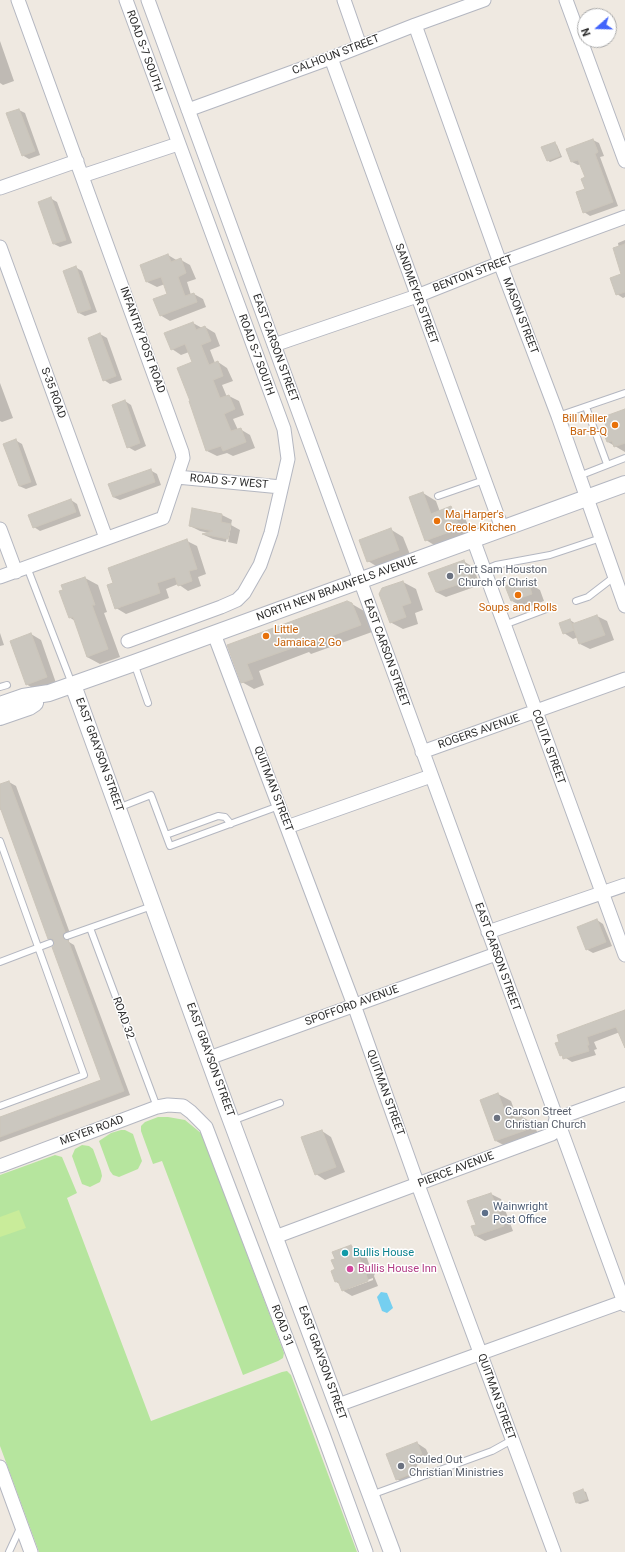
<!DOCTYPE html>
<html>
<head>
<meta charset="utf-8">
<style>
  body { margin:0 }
  #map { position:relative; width:625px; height:1552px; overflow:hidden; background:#efe9e1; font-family:Roboto,sans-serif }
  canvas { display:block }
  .north { position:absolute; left:577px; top:8px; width:40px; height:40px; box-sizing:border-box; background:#fff; border:1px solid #ababab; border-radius:50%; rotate:250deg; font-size:11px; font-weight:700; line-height:16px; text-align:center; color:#2e2e2e }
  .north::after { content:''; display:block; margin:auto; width:14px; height:18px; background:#4264fb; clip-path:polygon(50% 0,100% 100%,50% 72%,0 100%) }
</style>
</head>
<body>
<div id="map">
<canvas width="625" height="1552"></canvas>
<div class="north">N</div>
</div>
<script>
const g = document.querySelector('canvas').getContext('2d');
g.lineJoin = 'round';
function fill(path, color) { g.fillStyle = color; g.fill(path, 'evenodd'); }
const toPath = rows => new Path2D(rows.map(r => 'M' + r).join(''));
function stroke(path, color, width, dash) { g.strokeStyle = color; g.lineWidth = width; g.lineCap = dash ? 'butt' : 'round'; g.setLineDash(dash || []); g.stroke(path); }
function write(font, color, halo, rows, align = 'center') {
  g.font = font + ' Roboto,sans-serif'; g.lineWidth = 3; g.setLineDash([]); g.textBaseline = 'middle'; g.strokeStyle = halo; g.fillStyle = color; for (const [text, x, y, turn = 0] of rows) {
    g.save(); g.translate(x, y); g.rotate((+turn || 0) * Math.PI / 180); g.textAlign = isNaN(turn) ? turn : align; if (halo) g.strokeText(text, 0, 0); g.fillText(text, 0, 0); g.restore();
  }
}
const green = toPath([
  [158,1117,168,1117,185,1120,202,1134,284,1353,283,1358,278,1361,243,1375,162,1161,153,1164,141,1131,141,1126,145,1122],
  [121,1130,125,1130,133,1134,142,1161,138,1169,119,1177,113,1175,110,1171,99,1141,111,1133],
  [82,1145,89,1146,93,1149,101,1171,102,1176,100,1182,90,1187,82,1184,72,1156,75,1149],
  [55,1155,62,1157,77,1193,67,1198,151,1421,282,1372,287,1371,291,1375,357,1552,39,1552,0,1446,0,1175]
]);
const pitch = toPath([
  [19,1210,26,1228,0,1237,0,1217]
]);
const water = toPath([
  [381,1292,387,1293,393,1308,387,1313,382,1311,377,1297]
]);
const shadow = toPath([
  [0,41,14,81,3,85,0,83],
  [19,110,25,113,40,155,29,159,22,155],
  [593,140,599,143,604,156,600,157,618,206,590,216,584,212,586,178,581,164,578,165,572,162],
  [554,143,557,145,562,157,550,162,547,160],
  [50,198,57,202,72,243,60,247,54,244,39,202],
  [625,240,625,297,623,298,617,294,623,274,618,243],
  [168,255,178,261,181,260,190,265,196,279,187,282,191,295,194,294,203,299,206,307,170,321,160,315,168,294,165,284,157,287,147,282],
  [75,267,82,271,97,312,85,316,79,313],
  [193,323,202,328,205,327,215,333,220,346,210,350,215,363,218,362,227,368,233,381,222,385,227,397,229,396,239,401,244,415,233,419,238,430,240,429,250,435,255,448,233,456,227,453,217,456,207,451,190,402,193,363,189,352,181,355,172,349],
  [100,334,107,338,122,380,110,384,104,380],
  [0,383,13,418,2,422,0,421],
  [125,401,131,405,146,446,135,451,128,447],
  [625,410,625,452,608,442,610,433],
  [15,440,22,444,37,485,26,489,19,486],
  [150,470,157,474,161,485,120,500,113,497],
  [423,493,436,501,440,512,451,508,464,515,472,536,439,548,426,540],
  [71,500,77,504,81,516,40,531,34,527],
  [193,509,222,515,232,520,231,525,240,530,237,544,228,542,231,526,229,526,226,542,213,539,204,535,209,533,200,531,190,526],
  [390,529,403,537,411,557,381,569,368,561],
  [187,541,197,546,206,574,198,577,201,586,188,591,178,584,166,589,169,598,126,614,116,608,114,583],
  [463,561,473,567,480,585,446,597,436,592],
  [85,578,98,585,107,612,104,613,120,657,100,664,87,657,75,621,69,617],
  [403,582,416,589,423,610,415,613,418,624,403,629,390,622],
  [518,582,522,584,527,582,540,590,544,601,525,608,512,601,507,587],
  [352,604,364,611,372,632,311,654,309,652,259,671,264,685,254,689,242,682,228,645],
  [597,616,607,621,614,640,590,649,580,644,578,637,573,639,564,633,570,620,576,624],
  [0,633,4,645,0,646],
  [31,634,41,640,56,683,36,690,26,684],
  [9,782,16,786,71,936,69,938,69,942,74,945,130,1095,0,1142,0,1118,102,1081,55,946,55,942,49,938,2,809,0,810,0,786],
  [597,920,603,924,612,946,593,953,586,949],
  [625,1011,625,1035,620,1032,594,1042,597,1049,594,1050,596,1055,572,1062,561,1055,557,1044],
  [498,1094,511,1101,517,1118,521,1116,534,1124,539,1137,509,1148,496,1141],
  [322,1131,331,1137,345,1172,325,1180,316,1174],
  [491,1194,501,1199,513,1231,485,1241,476,1236,473,1227,477,1225],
  [351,1246,361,1252,363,1256,367,1258,370,1267,374,1269,375,1273,374,1276,378,1286,352,1296,342,1290,340,1284,336,1282,336,1260],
  [373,1278,373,1280,348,1289,348,1287],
  [417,1443,426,1449,431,1460,417,1465,422,1479,406,1485,397,1479],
  [583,1491,586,1492,589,1501,580,1504,577,1503]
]);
const building = toPath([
  [19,109,35,151,22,156,6,113,19,109],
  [593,139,598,152,595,154,613,202,583,213,576,192,585,189,581,179,585,177,578,160,571,162,566,149,593,139],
  [555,142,560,156,547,161,541,147,555,142],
  [51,197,66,240,53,244,38,202,51,197],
  [625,244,625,292,616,295,610,278,621,274,613,248,625,244],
  [168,254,171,262,181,258,186,273,178,277,185,296,194,293,197,302,160,316,153,299,167,294,161,277,146,282,140,265,168,254],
  [76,266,91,309,78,313,63,271,76,266],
  [193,322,196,330,205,326,211,341,201,345,209,365,218,361,223,376,213,380,220,398,229,395,235,409,224,414,231,431,241,428,246,442,223,451,221,446,206,451,189,401,190,401,177,368,192,362,185,344,171,350,164,333,193,322],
  [100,333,116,376,103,381,88,338,100,333],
  [125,400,140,443,127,448,112,405,125,400],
  [625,409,625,443,614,447,612,441,607,442,604,434,608,432,603,417,625,409],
  [16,439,31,482,19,486,3,444,16,439],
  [151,469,155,482,113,497,108,484,151,469],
  [423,492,431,514,451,506,460,528,425,541,409,497,423,492],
  [71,499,76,512,33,528,28,515,71,499],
  [192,508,222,514,221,522,231,524,228,539,202,534,213,531,189,526,192,508],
  [391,528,399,550,367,562,359,540,391,528],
  [187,539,197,569,189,571,192,581,178,586,175,577,157,583,160,593,115,609,107,585,113,583,108,568,187,539],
  [464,560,471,580,436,592,428,573,464,560],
  [85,577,95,605,92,605,108,649,87,657,73,617,69,618,59,591,63,590,61,585,85,577],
  [403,581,411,603,402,606,406,617,390,623,379,594,382,588,403,581],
  [518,581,520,584,528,581,532,594,511,601,505,586,518,581],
  [347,601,352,603,361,625,299,648,298,646,247,664,253,679,241,683,227,645,347,601],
  [597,615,605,635,579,644,572,624,597,615],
  [570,619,574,630,563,634,559,623,570,619],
  [31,633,47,677,26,685,10,641,31,633],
  [9,781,65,932,63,935,63,938,68,940,124,1091,0,1137,0,1117,101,1080,52,947,54,946,54,942,53,939,48,939,0,807,0,784,9,781],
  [597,919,606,942,586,950,577,927,597,919],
  [625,1010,625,1048,616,1027,587,1037,589,1045,587,1045,589,1051,563,1059,562,1055,560,1056,555,1043,559,1042,557,1035,625,1010],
  [498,1093,508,1120,521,1115,526,1130,495,1141,480,1100,498,1093],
  [322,1130,336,1167,315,1175,301,1137,322,1130],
  [491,1193,504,1226,475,1236,471,1226,476,1225,467,1201,491,1193],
  [351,1245,355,1252,357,1251,361,1262,364,1263,366,1267,365,1270,368,1281,342,1291,338,1281,335,1282,331,1271,335,1269,331,1260,335,1259,332,1252,351,1245],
  [417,1442,422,1454,408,1459,413,1473,396,1480,386,1454,417,1442],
  [583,1489,587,1499,576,1503,573,1493,583,1489]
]);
const service = toPath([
  [586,407,607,464],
  [558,416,625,393],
  [579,476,625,458],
  [438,496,484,480],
  [27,567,72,684],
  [484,570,496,565,550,555,601,538],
  [576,601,588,597,614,577],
  [504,625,549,608],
  [134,663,148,703],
  [0,687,7,685],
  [118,808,151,795,170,846,279,806],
  [166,835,218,816,225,817,231,824],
  [0,841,84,1075,0,1106],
  [90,928,157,1107],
  [67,936,152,906],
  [0,962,50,943],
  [232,1121,280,1103],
  [371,1495,492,1451,512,1440],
  [9,1552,21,1526]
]);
const minor = toPath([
  [126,0,284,429,288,459,271,533,260,565,244,593,237,600,221,607,128,641],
  [148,0,625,1305],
  [344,0,360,46],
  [566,0,625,161],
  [415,25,500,263,558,416,625,606],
  [331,58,502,528],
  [188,110,331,58,415,25,484,0],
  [82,176,178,144],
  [0,188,77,161],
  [0,247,106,538],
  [274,345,417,296,500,263,625,217],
  [177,477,281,487],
  [0,529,16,572],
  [473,539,625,955],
  [0,577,163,518,183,458,182,452,18,0],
  [214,634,354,1005,418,1185,554,1552],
  [422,752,625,679],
  [287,827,431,776],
  [488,932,625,885],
  [209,1058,496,954],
  [0,1166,157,1107,168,1105,183,1106,191,1112,206,1127,323,1434,366,1552],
  [275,1237,552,1134,556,1119,625,1094],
  [338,1405,625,1301],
  [0,1467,31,1552]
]);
const tertiary = toPath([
  [73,685,225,1104,392,1552],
  [0,705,23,697,49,693,134,663,625,484],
  [0,717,29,707,35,703]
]);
const markers = [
  [615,425,4,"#e8710a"],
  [437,521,4,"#e8710a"],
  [450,576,4,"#6b7280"],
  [518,595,4,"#e8710a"],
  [266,636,4,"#e8710a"],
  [497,1118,4,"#6b7280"],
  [485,1213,4,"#5c6f8a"],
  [345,1253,4,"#0f9aa8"],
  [350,1269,4,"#d1479c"],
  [401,1466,4,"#6b7280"]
];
const streetNames = [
  ["ROAD S-7 SOUTH",144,51,70],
  ["CALHOUN STREET",336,55,-21],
  ["BENTON STREET",473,274,-21],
  ["SANDMEYER STREET",416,294,70],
  ["MASON STREET",520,316,69],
  ["INFANTRY POST ROAD",142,340,70],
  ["EAST CARSON STREET",275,348,70],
  ["ROAD S-7 SOUTH",256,355,70],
  ["S-35 ROAD",53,393,70],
  ["ROAD S-7 WEST",229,482,5],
  ["NORTH NEW BRAUNFELS AVENUE",337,589,-20],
  ["EAST CARSON STREET",386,653,70],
  ["ROGERS AVENUE",479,732,-19],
  ["COLITA STREET",548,747,70],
  ["EAST GRAYSON STREET",99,755,70],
  ["QUITMAN STREET",273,789,69],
  ["EAST CARSON STREET",497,957,70],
  ["SPOFFORD AVENUE",352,1006,-20],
  ["ROAD 32",123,1018,70],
  ["EAST GRAYSON STREET",210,1060,70],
  ["QUITMAN STREET",385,1093,70],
  ["MEYER ROAD",92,1131,-20],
  ["PIERCE AVENUE",456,1170,-21],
  ["ROAD 31",282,1326,69],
  ["EAST GRAYSON STREET",322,1363,70],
  ["QUITMAN STREET",496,1397,70]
];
const foodNames = [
  ["Bill Miller",607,419,"right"],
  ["Bar-B-Q",607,432,"right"],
  ["Ma Harper's",445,515],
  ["Creole Kitchen",445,528],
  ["Soups and Rolls",518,608,"center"],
  ["Little",274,630],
  ["Jamaica 2 Go",274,643]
];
const worshipNames = [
  ["Fort Sam Houston",458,570],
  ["Church of Christ",458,583],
  ["Carson Street",505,1112],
  ["Christian Church",505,1125],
  ["Souled Out",409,1460],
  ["Christian Ministries",409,1473]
];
const serviceNames = [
  ["Wainwright",493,1207],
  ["Post Office",493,1220]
];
const cultureNames = [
  ["Bullis House",353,1253]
];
const hotelNames = [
  ["Bullis House Inn",358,1269]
];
fill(green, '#b6e59e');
fill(pitch, '#c9ec9a');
fill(water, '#75cff0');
fill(shadow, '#0003');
fill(building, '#cbc7bf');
stroke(building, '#cbc5ba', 1);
stroke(service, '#b4b7c1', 8);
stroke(minor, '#b4b7c1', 15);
stroke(tertiary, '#b4b7c1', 18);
stroke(service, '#fff', 6);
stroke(minor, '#fff', 13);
stroke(tertiary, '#fff', 16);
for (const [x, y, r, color] of markers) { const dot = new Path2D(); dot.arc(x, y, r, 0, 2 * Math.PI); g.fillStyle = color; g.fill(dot); stroke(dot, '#fff', 1.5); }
write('11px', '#2e2e2e', '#fff', streetNames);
write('11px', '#c56008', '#fff', foodNames, 'left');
write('11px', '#5b616d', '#fff', worshipNames, 'left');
write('11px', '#4e5e75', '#fff', serviceNames, 'left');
write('11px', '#0d838f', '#fff', cultureNames, 'left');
write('11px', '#b23c85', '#fff', hotelNames, 'left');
</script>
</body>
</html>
